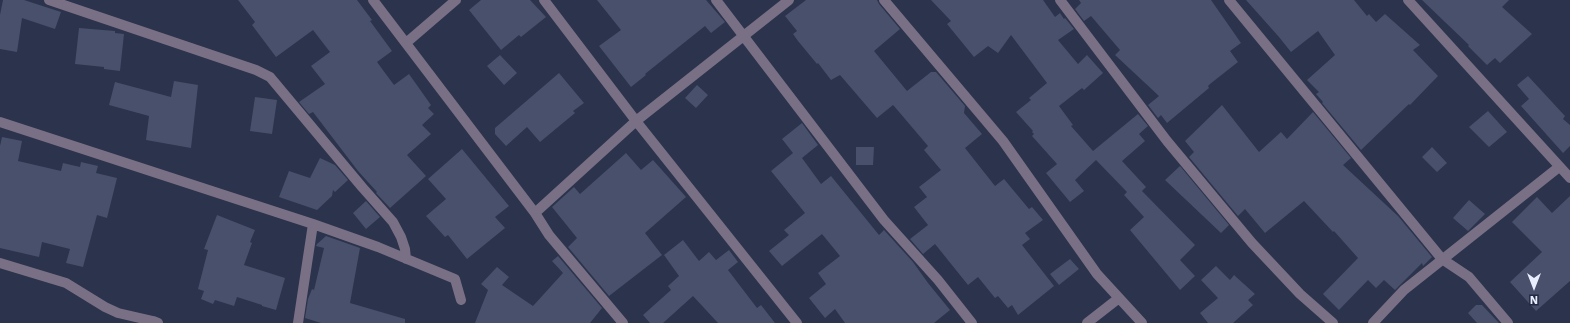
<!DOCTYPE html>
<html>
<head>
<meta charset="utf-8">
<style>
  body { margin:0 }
  #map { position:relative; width:1570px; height:323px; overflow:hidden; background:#2c334c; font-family:"Work Sans",sans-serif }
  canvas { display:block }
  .north { position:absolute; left:1514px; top:267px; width:40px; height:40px; -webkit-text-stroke:3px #222941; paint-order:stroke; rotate:180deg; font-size:11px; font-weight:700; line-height:16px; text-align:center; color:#e9eeff }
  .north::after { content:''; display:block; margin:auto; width:14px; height:18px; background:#e9eeff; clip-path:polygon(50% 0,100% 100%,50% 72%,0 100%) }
</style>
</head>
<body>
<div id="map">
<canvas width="1570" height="323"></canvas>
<div class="north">N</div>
</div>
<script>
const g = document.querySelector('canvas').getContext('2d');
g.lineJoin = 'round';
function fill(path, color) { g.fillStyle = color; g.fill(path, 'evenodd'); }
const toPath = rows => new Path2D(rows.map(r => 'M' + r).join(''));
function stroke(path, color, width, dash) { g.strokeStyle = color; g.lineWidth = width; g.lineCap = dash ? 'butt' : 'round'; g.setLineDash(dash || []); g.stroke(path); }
const building = toPath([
  [3,0,24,0,61,12,55,29,22,18,17,52,0,49,0,15],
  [238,0,357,0,372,20,370,21,392,51,377,62,394,85,409,74,431,105,428,108,434,114,422,125,431,134,407,155,426,176,390,208,376,193,377,192,358,171,313,112,309,114,299,102,325,84,311,66,330,52,313,30,276,57,252,25,255,22],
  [481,0,530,0,546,17,521,37,519,35,501,50,469,10],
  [597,0,706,0,725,22,711,33,705,26,645,74,646,75,631,87,599,46,621,30],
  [806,0,877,0,879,4,900,29,874,51,907,91,931,72,936,72,965,106,964,113,982,134,965,148,995,186,1004,179,1029,209,1032,207,1043,220,1025,233,1030,239,1022,245,1054,286,1018,315,1012,305,1008,308,998,296,995,298,978,277,968,285,935,244,923,254,910,239,928,225,914,207,927,197,919,187,941,170,924,150,928,146,894,106,893,105,877,118,840,75,831,80,818,63,817,64,798,41,793,34,797,31,785,16],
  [931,0,1043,0,1055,17,1060,13,1064,19,1065,18,1074,29,1058,40,1078,64,1087,55,1103,73,1084,90,1082,88,1059,106,1073,125,1071,126,1093,151,1138,114,1148,126,1139,134,1145,141,1122,161,1146,187,1142,191,1195,245,1180,260,1195,276,1180,290,1130,230,1144,217,1124,195,1127,192,1096,160,1075,180,1084,191,1070,202,1046,173,1057,164,1032,136,1034,134,1032,132,1033,131,1016,112,1031,100,1029,98,1047,83,1011,35,998,53,988,46,974,57,947,24,951,21],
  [1079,0,1211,0,1241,43,1230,51,1238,62,1210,84,1208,86,1209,88,1167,123,1161,115,1158,118,1148,105,1159,96,1115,55,1120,50,1091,16,1084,21,1075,9,1081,3],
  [1246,0,1354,0,1367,16,1369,14,1376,22,1385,14,1420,45,1413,50,1438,76,1410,105,1409,104,1361,150,1322,103,1323,102,1316,94,1319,92,1307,80,1335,55,1318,31,1291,52,1279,37],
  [1422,0,1509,0,1502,7,1532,34,1500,63,1495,58,1487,65,1468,46,1469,45],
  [79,28,115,31,115,33,124,34,120,71,104,69,104,67,75,64],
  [500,55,517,73,504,85,487,66],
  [559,73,584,103,573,111,575,113,540,142,527,127,506,146,495,134,495,128],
  [1528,76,1565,116,1563,119,1570,125,1570,146,1563,153,1521,106,1529,99,1517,85],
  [174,81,198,85,191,148,146,140,149,116,109,105,115,82,171,97],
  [697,85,708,95,696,108,685,98],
  [255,97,277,100,272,134,250,131],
  [1222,105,1259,152,1281,132,1287,139,1313,112,1351,158,1343,165,1398,216,1432,257,1423,266,1422,263,1395,290,1384,280,1376,288,1368,280,1339,310,1323,294,1358,258,1334,231,1333,232,1304,201,1265,233,1245,209,1238,216,1189,157,1194,152,1185,141],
  [1488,111,1507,132,1489,147,1469,127],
  [802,123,818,145,802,158,821,184,831,176,879,235,884,230,913,262,928,283,950,310,934,323,845,323,835,309,825,318,809,298,826,284,818,273,840,256,822,234,782,266,769,251,789,235,784,230,805,213,771,171,793,153,782,139],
  [2,137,22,141,18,161,61,171,63,163,80,167,81,162,98,166,96,173,117,178,107,218,97,215,83,267,66,263,70,249,42,242,39,257,0,248,0,146],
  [856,147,874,147,873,165,856,165],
  [1432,147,1447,163,1437,172,1422,157],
  [462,149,509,206,495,217,505,228,467,259,448,235,445,237,426,216,446,199,428,179],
  [626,153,641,170,653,160,686,197,645,233,662,255,609,296,568,247,577,238,552,207,574,187,580,194],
  [320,158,335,165,348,180,335,192,333,190,332,196,317,210,279,197,289,171,310,178],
  [1180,166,1229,225,1221,233,1165,180],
  [1570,196,1570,281,1536,311,1510,282,1542,252,1512,222,1537,197,1552,213],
  [1469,200,1485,214,1468,231,1453,218],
  [366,201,380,217,366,229,353,213],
  [217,215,255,230,250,242,252,243,244,265,285,278,276,310,262,306,262,305,237,297,234,306,215,300,213,304,201,299,204,291,198,289,208,250,204,249],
  [326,236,360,248,350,303,405,319,405,323,321,323,305,318,308,299,312,289,314,290,324,248,316,246,317,244],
  [683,240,699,261,709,252,716,260,729,250,738,262,728,270,757,308,761,305,775,323,718,323,693,296,663,323,650,323,643,315,671,290,668,286,679,276,664,255],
  [558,256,602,308,590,323,475,323,488,290,481,284,497,267,509,277,502,285,533,306,563,273,552,261],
  [1070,259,1079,269,1059,285,1050,274],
  [1216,266,1230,280,1234,275,1255,294,1248,300,1253,305,1233,323,1208,323,1200,313,1218,298,1201,280],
  [1476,305,1482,305,1499,323,1477,323,1468,313]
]);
const minor = toPath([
  [49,0,256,70,270,77,362,187,393,222,401,237,405,249,406,259],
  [373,0,535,213],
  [544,0,636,121,797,323],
  [716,0,884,220,938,280,972,323],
  [884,0,1003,141,1097,274,1142,323],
  [1060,0,1167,141,1252,243,1300,294,1333,323],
  [1229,0,1442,259,1469,277,1508,323],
  [1408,0,1570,178],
  [406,43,456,0],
  [0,122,313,224,378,247,455,279,461,300],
  [0,263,66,283,105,307,118,313,153,321,158,323],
  [298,323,313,224],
  [623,323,549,235,535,213,636,121,789,0],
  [1087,323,1119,298],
  [1373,323,1404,290,1559,167]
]);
fill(building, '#48506b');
stroke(minor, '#7a7086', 10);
</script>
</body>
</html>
